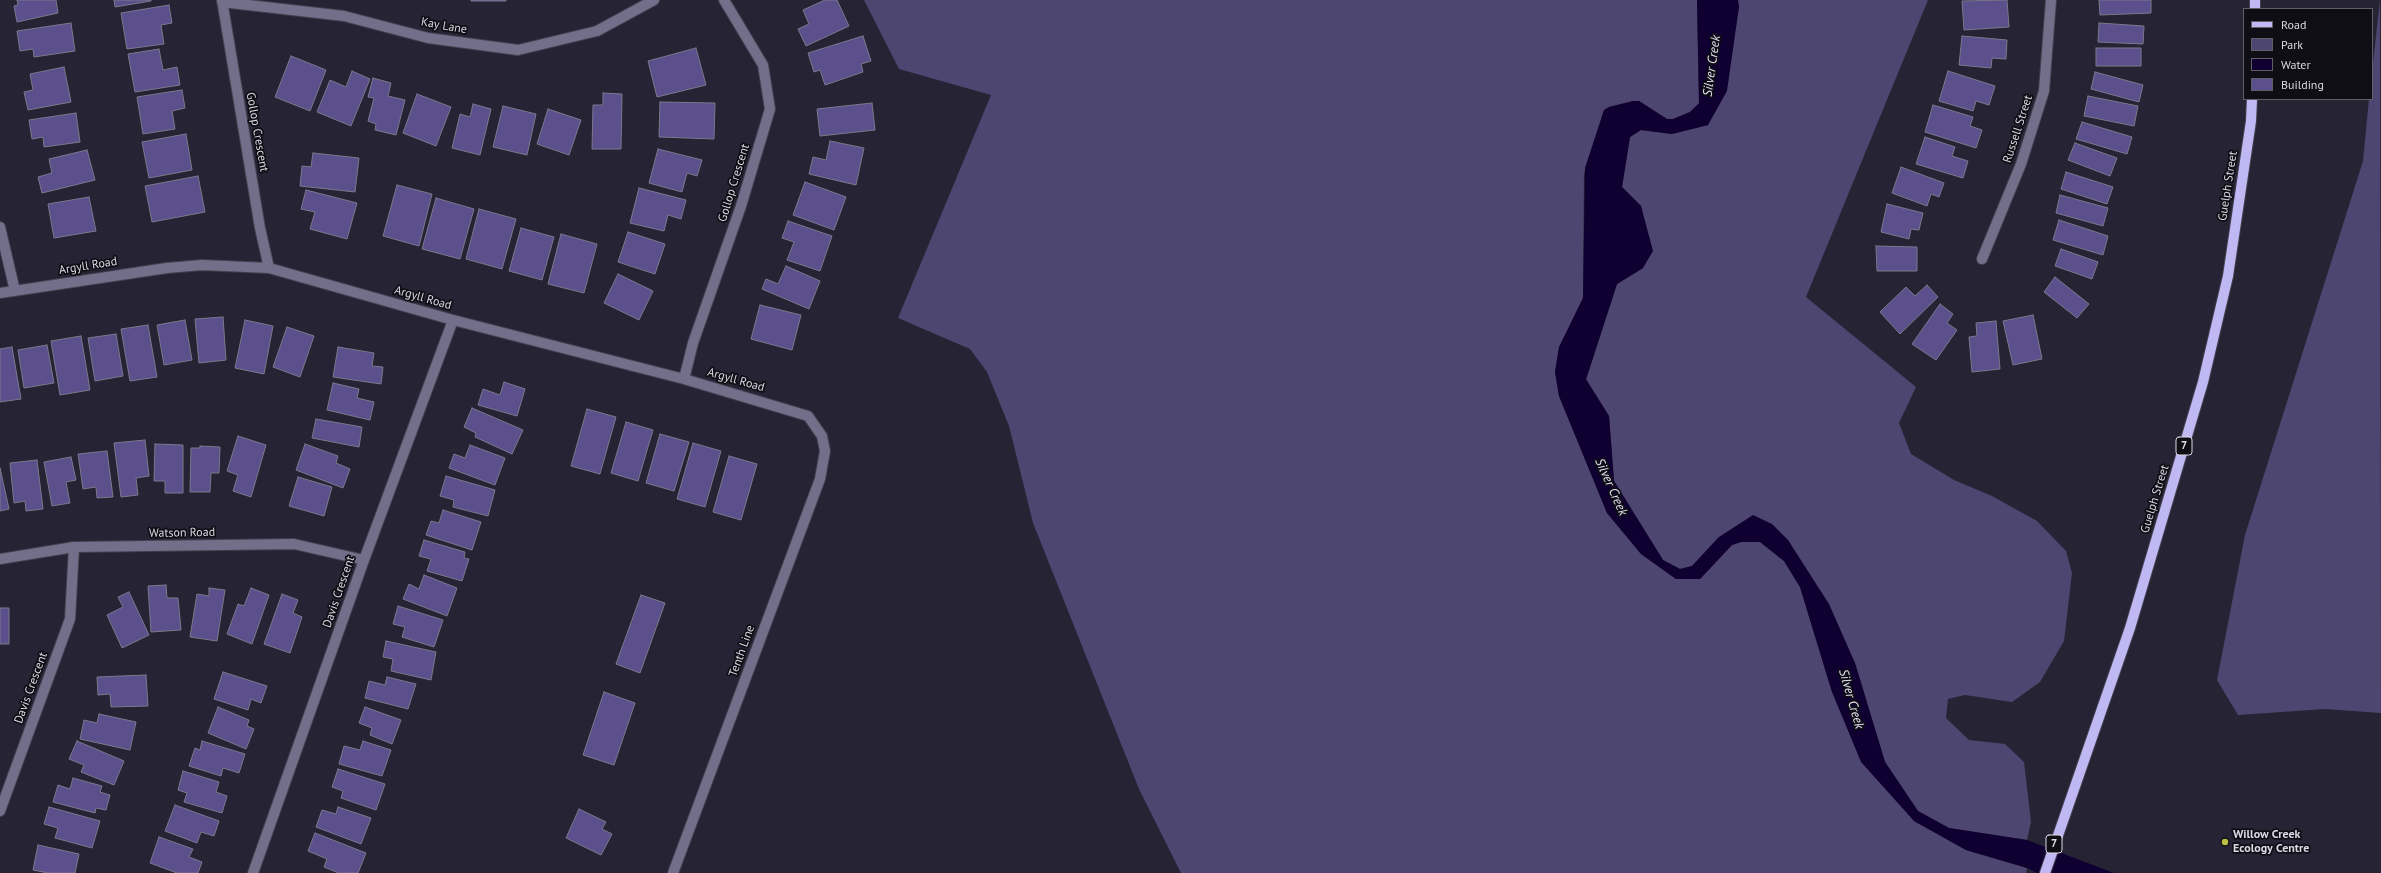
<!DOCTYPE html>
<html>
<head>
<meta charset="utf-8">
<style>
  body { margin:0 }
  #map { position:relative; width:2381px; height:873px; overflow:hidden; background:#262434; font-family:"PT Sans",sans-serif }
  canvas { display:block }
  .legend { position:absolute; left:2243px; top:8px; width:130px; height:92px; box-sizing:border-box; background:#0f0e15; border:1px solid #605f68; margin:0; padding:5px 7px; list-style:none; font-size:12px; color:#dad9e4 }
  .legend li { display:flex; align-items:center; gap:8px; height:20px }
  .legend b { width:20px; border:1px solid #605f68 }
</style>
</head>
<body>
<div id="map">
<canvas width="2381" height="873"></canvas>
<ul class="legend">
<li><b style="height:5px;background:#c0b8f3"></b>Road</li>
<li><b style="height:11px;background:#4d4670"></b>Park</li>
<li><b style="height:11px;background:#100031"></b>Water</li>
<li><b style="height:11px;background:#5b4f8c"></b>Building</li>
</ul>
</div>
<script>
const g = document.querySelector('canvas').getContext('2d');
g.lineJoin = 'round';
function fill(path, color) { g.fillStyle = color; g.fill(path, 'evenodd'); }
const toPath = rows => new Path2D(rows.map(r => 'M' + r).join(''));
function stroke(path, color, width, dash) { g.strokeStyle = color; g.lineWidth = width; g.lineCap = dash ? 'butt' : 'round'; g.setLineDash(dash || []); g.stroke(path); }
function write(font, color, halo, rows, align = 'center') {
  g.font = font + ' "PT Sans",sans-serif'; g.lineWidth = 3.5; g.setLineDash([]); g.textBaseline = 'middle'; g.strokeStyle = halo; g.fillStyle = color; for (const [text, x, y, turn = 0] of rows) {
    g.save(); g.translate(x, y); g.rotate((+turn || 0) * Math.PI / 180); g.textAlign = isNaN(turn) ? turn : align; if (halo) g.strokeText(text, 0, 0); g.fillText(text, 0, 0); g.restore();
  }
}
const green = toPath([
  [864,0,1697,0,1699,104,1690,112,1673,119,1667,119,1639,101,1633,101,1609,107,1604,110,1584,174,1583,298,1559,348,1555,372,1559,396,1607,513,1641,554,1676,579,1700,579,1732,545,1741,542,1760,542,1784,561,1800,587,1832,692,1914,821,1966,850,2027,868,2026,873,1181,873,1139,789,1033,523,1009,426,987,372,970,349,898,318,991,95,899,69],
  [1738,0,1928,0,1806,297,1916,387,1899,423,1911,454,1954,480,1992,496,2037,521,2066,551,2072,573,2064,641,2040,682,2012,702,1965,695,1948,699,1946,718,1969,740,2005,744,2024,762,2031,822,2027,840,1949,828,1918,811,1885,762,1855,663,1788,540,1719,537,1692,566,1680,569,1663,560,1614,481,1609,416,1586,380,1617,284,1643,268,1641,206,1622,187,1630,137,1641,130,1672,134,1708,125,1739,7],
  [2380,0,2381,713,2325,709,2238,715,2217,680,2245,535,2363,161,2369,99,2372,99,2372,72]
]);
const water = toPath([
  [1697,0,1738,0,1739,7,1727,91,1708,125,1672,134,1641,130,1630,137,1622,187,1641,206,1653,251,1643,268,1617,284,1586,379,1609,416,1614,481,1663,560,1680,569,1692,566,1719,537,1753,515,1772,524,1788,540,1829,604,1855,663,1885,762,1918,811,1949,828,2027,840,2114,873,2037,873,2027,868,1966,850,1914,821,1861,762,1832,692,1800,587,1784,561,1760,542,1741,542,1732,545,1700,579,1676,579,1641,554,1607,513,1559,396,1555,372,1559,347,1583,298,1585,168,1604,110,1609,107,1633,101,1639,101,1667,119,1673,119,1690,112,1699,103]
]);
const building = toPath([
  [17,0,56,0,58,13,17,22,14,6,18,5,17,0],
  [114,0,151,0,151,1,115,7,114,0],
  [471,0,506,0,506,1,471,1,471,0],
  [825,0,837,0,849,26,806,46,798,29,809,24,803,10,825,0],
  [2007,0,2009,27,1964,30,1962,1,2007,0],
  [2099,0,2151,0,2151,13,2100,15,2099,0],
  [169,5,172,23,161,25,164,44,127,49,121,13,169,5],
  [71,23,75,51,34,57,33,49,20,51,17,31,71,23],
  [2099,23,2144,26,2143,44,2098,42,2099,23],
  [863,36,871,61,861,64,863,72,825,85,820,70,814,72,808,53,863,36],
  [1962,36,2007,40,2006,59,1992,58,1991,68,1959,65,1962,36],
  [696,48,706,85,657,97,648,61,696,48],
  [2096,48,2141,48,2141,66,2096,66,2096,48],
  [159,49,163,70,177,67,180,85,135,92,128,54,159,49],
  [291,56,326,70,310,111,275,97,291,56],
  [64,67,71,102,28,110,24,92,33,90,30,74,64,67],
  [352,71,370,79,351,126,317,112,330,80,346,87,352,71],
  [1948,71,1995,86,1989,105,1976,101,1973,111,1939,101,1948,71],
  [2095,72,2143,85,2139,102,2091,89,2095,72],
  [373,78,391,83,388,96,405,100,396,135,375,130,376,124,368,121,374,98,368,97,373,78],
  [182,90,185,108,172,111,175,129,143,134,137,97,182,90],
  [603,93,622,94,621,149,592,149,593,105,603,105,603,93],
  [417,94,451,107,436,146,403,133,417,94],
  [2088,96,2138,106,2134,126,2084,116,2088,96],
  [660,102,715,103,714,139,659,137,660,102],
  [872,103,875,130,820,136,817,109,872,103],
  [473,104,491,109,480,155,452,148,460,114,470,117,473,104],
  [1933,105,1973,117,1970,126,1982,130,1976,148,1925,132,1933,105],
  [503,106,536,114,527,155,493,147,503,106],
  [548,109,581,120,569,155,537,144,548,109],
  [76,113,80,142,44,147,43,137,32,139,29,120,76,113],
  [2082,122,2132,137,2127,154,2076,139,2082,122],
  [186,134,192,170,149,178,142,142,186,134],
  [1925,137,1955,147,1952,156,1968,161,1963,178,1916,164,1925,137],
  [830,141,864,148,856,185,809,174,813,157,826,160,830,141],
  [2075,143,2117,158,2110,176,2068,160,2075,143],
  [658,149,702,160,697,176,687,173,682,192,649,183,658,149],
  [87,150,95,180,42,193,38,177,52,173,49,159,87,150],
  [313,153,359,158,355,192,300,186,302,166,311,167,313,153],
  [1901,167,1944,183,1939,197,1931,194,1927,206,1892,193,1901,167],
  [2066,172,2113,187,2107,204,2061,189,2066,172],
  [198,176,205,212,152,222,145,186,198,176],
  [805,182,846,197,834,230,793,215,805,182],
  [397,185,432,194,419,246,383,236,397,185],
  [639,188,686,200,681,219,668,215,664,231,630,223,639,188],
  [306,190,357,203,347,239,310,229,315,212,301,209,306,190],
  [2060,195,2108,208,2103,226,2056,213,2060,195],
  [89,197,96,231,54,238,48,204,89,197],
  [436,198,474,209,460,259,422,249,436,198],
  [1887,204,1923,213,1919,230,1911,229,1909,239,1881,232,1887,204],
  [479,209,516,219,502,269,466,259,479,209],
  [2059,220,2108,236,2103,255,2053,240,2059,220],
  [788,221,832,236,820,271,787,260,794,242,782,238,788,221],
  [521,228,554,237,542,280,509,271,521,228],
  [628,232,665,244,655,274,618,262,628,232],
  [561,234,597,244,584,293,548,284,561,234],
  [1876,246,1917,247,1917,271,1877,271,1876,246],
  [2061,249,2098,262,2092,279,2055,266,2061,249],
  [786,266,820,281,809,309,762,289,766,279,778,284,786,266],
  [618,274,653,291,639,320,604,303,618,274],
  [2055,277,2089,304,2077,318,2044,292,2055,277],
  [1927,285,1938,297,1900,334,1880,312,1906,287,1915,296,1927,285],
  [1940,304,1953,314,1947,323,1957,330,1936,360,1912,344,1940,304],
  [760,305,801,315,792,350,751,339,760,305],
  [2033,315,2042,359,2013,365,2003,321,2033,315],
  [223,317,226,360,199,363,195,319,223,317],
  [185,320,192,360,164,365,157,325,185,320],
  [245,320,273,326,264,374,235,368,245,320],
  [1996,321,2000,369,1972,372,1969,337,1977,336,1976,323,1996,321],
  [148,325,157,377,130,381,121,329,148,325],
  [287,327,314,336,300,377,273,367,287,327],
  [116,334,123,376,95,381,88,338,116,334],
  [81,336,90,390,60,395,51,341,81,336],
  [47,345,54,383,24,388,18,350,47,345],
  [12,347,21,399,0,402,0,349,12,347],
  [338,347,374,353,372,366,383,367,381,384,333,377,338,347],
  [504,382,525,389,517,416,478,405,483,389,500,395,504,382],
  [333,383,359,389,357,398,374,402,370,420,327,410,333,383],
  [472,408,523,430,512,454,475,437,476,433,464,427,472,408],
  [587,409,616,417,600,474,571,466,587,409],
  [316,419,362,427,359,447,312,438,316,419],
  [626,422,653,430,638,481,611,473,626,422],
  [660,434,689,442,674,491,646,483,660,434],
  [238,436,266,445,251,497,233,491,238,475,227,471,238,436],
  [145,440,149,476,136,478,138,495,121,497,114,443,145,440],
  [693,443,721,451,705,507,677,499,693,443],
  [155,444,183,445,183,493,165,493,165,481,154,481,155,444],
  [305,444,338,456,336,463,350,469,343,488,296,470,305,444],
  [470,445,505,458,495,485,449,468,454,454,465,458,470,445],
  [200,446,220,447,219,473,211,473,210,492,190,492,191,448,200,448,200,446],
  [107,451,113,497,97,498,96,487,83,489,78,454,107,451],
  [729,456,757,464,741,520,713,512,729,456],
  [71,457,76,480,66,482,70,503,52,506,44,462,71,457],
  [37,460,43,509,26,511,25,501,14,503,10,463,37,460],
  [0,468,9,509,0,511,0,468],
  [446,476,495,490,488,516,453,507,454,500,440,496,446,476],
  [298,477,332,487,324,516,289,506,298,477],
  [443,510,481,522,472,550,426,535,431,521,439,523,443,510],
  [424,540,465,552,464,558,469,559,462,581,427,571,431,559,419,556,424,540],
  [424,575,457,588,447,616,403,599,409,584,419,589,424,575],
  [166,585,167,598,178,598,181,630,151,632,148,586,166,585],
  [209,588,225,590,217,641,190,637,197,594,209,596,209,588],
  [251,588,269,595,252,644,227,634,238,604,244,606,251,588],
  [129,592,149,635,122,648,107,615,123,607,118,597,129,592],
  [282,594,298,600,293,613,302,617,290,653,264,644,282,594],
  [641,595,665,603,640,673,616,664,641,595],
  [398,606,443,620,434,647,402,637,405,627,393,624,398,606],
  [0,608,9,608,9,644,0,644,0,608],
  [386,641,436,652,431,680,391,671,393,659,383,657,386,641],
  [223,672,267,686,261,703,251,699,248,710,214,699,223,672],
  [146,675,148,706,111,707,110,694,98,695,97,677,146,675],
  [387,677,416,684,408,709,365,698,369,681,385,685,387,677],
  [604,692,635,703,614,765,583,755,604,692],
  [218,707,249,720,247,726,254,729,246,749,208,733,218,707],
  [365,707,401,720,392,744,370,735,372,728,359,723,365,707],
  [99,714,136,722,130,750,80,739,84,720,97,723,99,714],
  [77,741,124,761,114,785,81,772,84,765,69,759,77,741],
  [202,741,245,754,239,773,223,768,221,776,189,766,195,748,200,750,202,741],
  [363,741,391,750,382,776,339,764,344,746,360,750,363,741],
  [338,769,385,784,376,810,341,798,343,791,332,787,338,769],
  [183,771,219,782,216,792,227,796,222,813,184,802,187,793,178,790,183,771],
  [73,778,102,786,100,792,110,795,106,810,96,808,95,813,53,802,58,785,70,789,73,778],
  [175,805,219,821,214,836,201,832,197,843,165,831,175,805],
  [49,807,100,821,92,848,55,838,58,828,44,824,49,807],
  [338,807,371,818,361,844,316,827,322,810,336,814,338,807],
  [579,809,606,822,602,829,612,834,601,855,566,838,579,809],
  [315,833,366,853,358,873,339,873,324,867,327,859,308,851,315,833],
  [159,837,193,849,189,857,202,862,198,873,177,873,150,863,159,837],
  [38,845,79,854,75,873,48,873,33,870,38,845]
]);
const minor = toPath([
  [222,0,260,228,269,268],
  [222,2,344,16,428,38,518,50,597,31,654,0],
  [0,227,15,291],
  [1982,259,2021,164,2044,91,2051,0],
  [0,293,167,268,202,265,269,268,453,320,684,379,808,416,822,436,825,451,820,479,673,873],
  [684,379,693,343,741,206,770,109,763,65,724,0],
  [0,559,74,547,294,544,364,560],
  [0,811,70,619,74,547],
  [253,873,364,560,453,320]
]);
const major = toPath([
  [2255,0,2255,9],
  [2045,873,2130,628,2203,382,2228,276,2251,121,2252,99]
]);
const markers = [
  [2225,842,4,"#bbc044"]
];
const shields = [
  [2184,446,16],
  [2054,844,16]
];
const shieldNames = [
  ["7",2184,446],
  ["7",2054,844]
];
const streetNames = [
  ["Kay Lane",444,26,10],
  ["Russell Street",2018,129,-72],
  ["Gollop Crescent",257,132,80],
  ["Gollop Crescent",734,183,-73],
  ["Guelph Street",2228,186,-81],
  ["Argyll Road",88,266,-9],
  ["Argyll Road",423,298,16],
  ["Argyll Road",736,380,16],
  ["Guelph Street",2155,499,-73],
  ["Watson Road",182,533,-1],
  ["Davis Crescent",339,592,-71],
  ["Tenth Line",742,651,-70],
  ["Davis Crescent",31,688,-70]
];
const poiNames = [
  ["Willow Creek",2233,835],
  ["Ecology Centre",2233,849]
];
const waterNames = [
  ["Silver Creek",1712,66,-82],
  ["Silver Creek",1611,487,66],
  ["Silver Creek",1851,699,74]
];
fill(green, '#4d4670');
fill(water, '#100031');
fill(building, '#5b4f8c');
stroke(building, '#7b798c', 1);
stroke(minor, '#434150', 12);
stroke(major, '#434150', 12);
stroke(minor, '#736f8b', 10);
stroke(major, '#c0b8f3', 10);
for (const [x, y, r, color] of markers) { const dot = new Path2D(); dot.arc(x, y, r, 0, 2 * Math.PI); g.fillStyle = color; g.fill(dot); stroke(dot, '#0f0e15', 1.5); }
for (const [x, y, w] of shields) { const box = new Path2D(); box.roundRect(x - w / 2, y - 9, w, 18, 3); g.fillStyle = '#0f0e15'; g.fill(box); stroke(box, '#dad9e4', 1); }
write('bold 11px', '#dad9e4', null, shieldNames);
write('12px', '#dad9e4', '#0f0e15', streetNames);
write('bold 12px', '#dad9e4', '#0f0e15', poiNames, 'left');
write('italic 13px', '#e2e0f3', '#0f0e15', waterNames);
</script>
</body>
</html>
